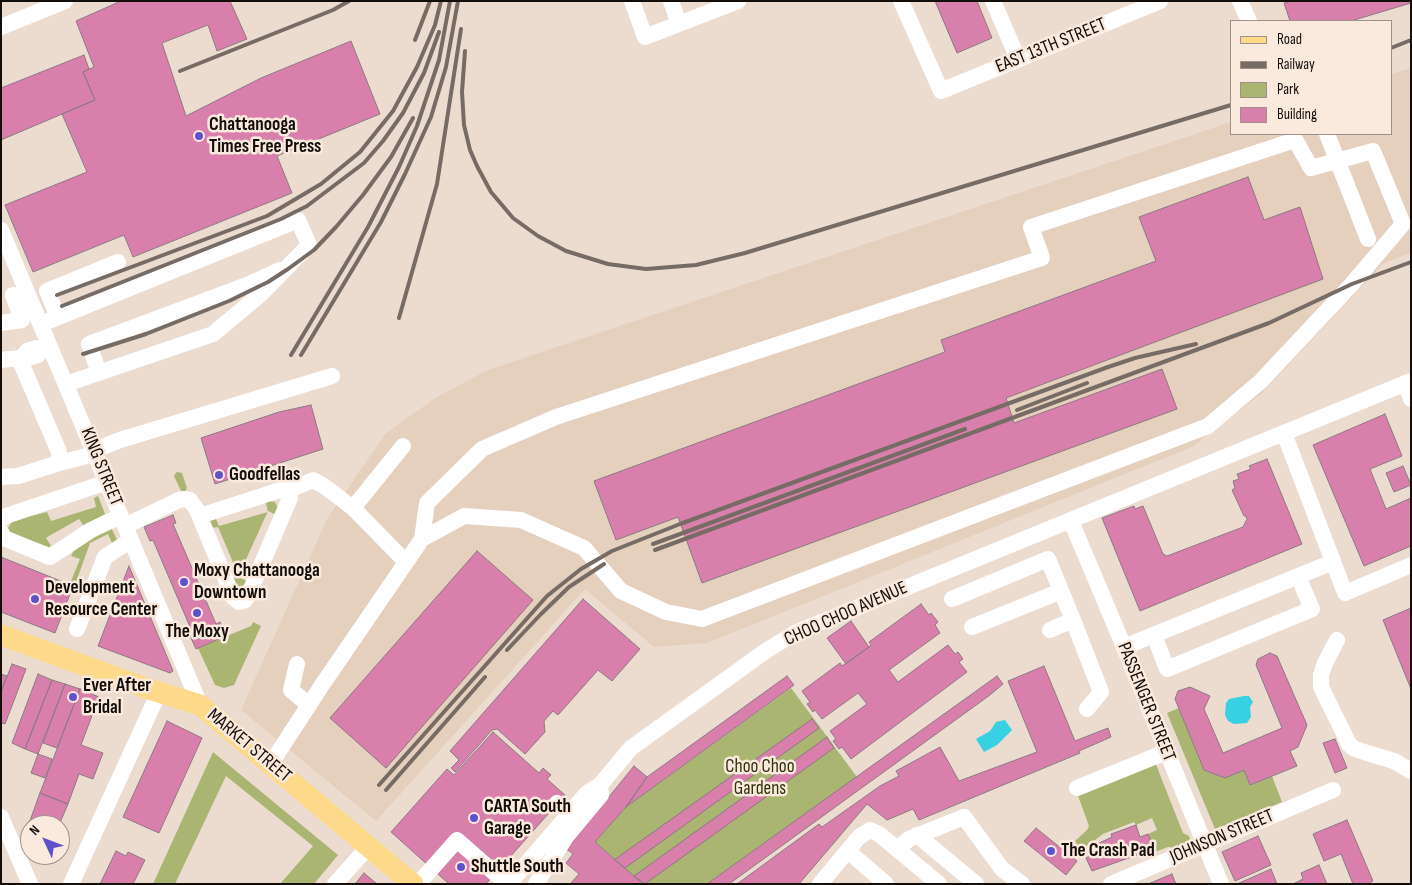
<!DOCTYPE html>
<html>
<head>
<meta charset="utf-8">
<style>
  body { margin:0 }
  #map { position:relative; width:1412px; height:885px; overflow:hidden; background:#ecdcd0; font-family:"Sofia Sans Condensed",sans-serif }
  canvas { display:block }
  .frame { position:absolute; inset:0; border:2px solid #130e0a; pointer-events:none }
  .legend { position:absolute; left:1230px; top:20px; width:162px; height:115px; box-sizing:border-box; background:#fae9dd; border:1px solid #9e9189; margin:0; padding:6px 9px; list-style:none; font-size:15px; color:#130e0a }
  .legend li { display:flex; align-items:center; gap:10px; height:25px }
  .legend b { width:25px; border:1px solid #9e9189 }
  .north { position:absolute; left:20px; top:815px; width:50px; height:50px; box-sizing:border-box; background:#fae9dd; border:1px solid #9e9189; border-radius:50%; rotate:313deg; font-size:14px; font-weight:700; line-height:20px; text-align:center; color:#130e0a }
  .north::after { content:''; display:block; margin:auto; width:18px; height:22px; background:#5e51ca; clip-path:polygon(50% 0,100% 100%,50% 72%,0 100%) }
</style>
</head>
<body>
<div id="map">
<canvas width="1412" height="885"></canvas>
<div class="frame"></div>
<ul class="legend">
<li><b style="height:6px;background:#fdda89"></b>Road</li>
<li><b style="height:6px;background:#766c65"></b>Railway</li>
<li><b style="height:14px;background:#aab572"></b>Park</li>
<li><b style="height:14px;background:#d97fac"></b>Building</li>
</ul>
<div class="north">N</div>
</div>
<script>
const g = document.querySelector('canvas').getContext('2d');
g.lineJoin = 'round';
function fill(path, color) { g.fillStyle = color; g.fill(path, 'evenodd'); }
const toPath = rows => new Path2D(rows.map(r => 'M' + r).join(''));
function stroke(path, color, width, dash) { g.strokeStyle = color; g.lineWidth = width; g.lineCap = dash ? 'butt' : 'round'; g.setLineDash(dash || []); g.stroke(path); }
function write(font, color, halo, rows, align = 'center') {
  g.font = font + ' "Sofia Sans Condensed",sans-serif'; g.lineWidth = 5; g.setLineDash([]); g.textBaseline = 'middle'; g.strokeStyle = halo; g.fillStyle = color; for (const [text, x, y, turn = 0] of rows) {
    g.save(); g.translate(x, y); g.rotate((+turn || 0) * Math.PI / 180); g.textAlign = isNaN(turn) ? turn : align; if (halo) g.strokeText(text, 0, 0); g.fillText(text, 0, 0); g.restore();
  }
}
const built = toPath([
  [1411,68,1411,253,1384,263,1260,395,1192,447,707,643,654,647,585,589,376,821,241,710,327,519,385,434,437,397,488,370,1231,122,1231,134,1391,134,1391,74]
]);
const green = toPath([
  [177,472,182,473,187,488,185,492,181,491,174,476,175,474],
  [98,496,105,514,84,526,79,519,49,536,46,538,51,546,49,547,11,533,9,531,8,528,12,522,23,518,47,512,51,521,96,507,94,498],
  [268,501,275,502,279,511,275,514,268,511,238,577,247,581,243,586,235,587,232,579,237,576,235,567,218,527,211,528,209,520,215,517,219,526,268,512,266,503],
  [111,527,117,540,112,543,108,534,90,543,76,582,71,581,80,559,71,556,74,550],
  [253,622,261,626,234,685,224,688,215,685,198,648,251,626],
  [791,688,857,777,707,884,643,884,595,842,626,807],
  [1179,708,1204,770,1244,770,1250,785,1272,776,1282,802,1215,829,1167,713],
  [213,752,338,855,314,884,280,884,313,846,226,776,175,884,153,884],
  [1155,762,1181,828,1183,833,1189,836,1190,839,1186,844,1178,848,1168,847,1155,852,1148,834,1157,830,1152,818,1136,825,1134,822,1103,834,1087,846,1079,848,1075,841,1087,830,1089,826,1077,793]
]);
const water = toPath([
  [1244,696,1249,696,1253,702,1250,707,1251,717,1247,723,1234,724,1228,721,1225,715,1226,703,1229,699],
  [1005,720,1012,730,997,745,984,752,976,739,990,731,996,722]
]);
const building = toPath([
  [121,1,230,1,247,39,217,51,208,25,162,43,186,116,261,78,351,41,380,114,277,156,292,193,133,257,124,235,33,272,5,205,87,172,62,114,95,100,83,72,94,67,76,21,121,1],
  [935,1,977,1,992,38,957,53,935,1],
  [1291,1,1411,1,1411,3,1351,21,1290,21,1284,3,1291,1],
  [84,55,89,69,83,72,95,100,1,140,1,88,84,55],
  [1248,177,1264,220,1300,207,1323,279,1006,398,1014,423,1162,369,1177,409,702,583,678,517,616,540,594,481,945,352,941,340,1156,261,1139,217,1248,177],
  [311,405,323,449,215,484,201,438,279,412,311,405],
  [1385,414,1402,456,1370,469,1386,509,1411,498,1411,546,1364,566,1313,445,1385,414],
  [1267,459,1302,544,1140,611,1102,518,1134,506,1135,509,1143,506,1163,554,1167,556,1243,527,1247,519,1246,516,1244,516,1232,490,1235,488,1233,481,1239,479,1237,474,1251,469,1249,466,1267,459],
  [1403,466,1411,485,1394,492,1386,473,1403,466],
  [173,515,176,523,173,524,216,624,220,622,226,636,196,649,190,636,193,634,153,540,150,541,144,527,173,515],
  [477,551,533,600,386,768,330,718,477,551],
  [1,557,73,586,55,633,1,612,1,557],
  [129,566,173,671,170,673,98,646,129,566],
  [583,599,640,649,612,681,598,670,558,715,553,711,544,721,545,732,525,754,497,729,492,730,455,772,451,768,459,760,450,751,583,599],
  [921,604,929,615,931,613,938,622,935,625,940,633,889,670,898,682,948,645,955,654,958,652,963,659,959,662,967,672,851,759,842,747,839,749,833,741,836,739,830,731,867,704,858,693,822,719,815,710,813,712,807,704,810,702,802,691,840,663,842,666,869,647,871,645,869,642,921,604],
  [1411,608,1411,689,1383,620,1411,608],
  [851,621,869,647,846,664,827,638,851,621],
  [1270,653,1277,656,1307,725,1298,747,1290,751,1297,766,1250,785,1244,770,1225,778,1204,770,1175,699,1178,691,1190,687,1210,696,1204,709,1223,753,1282,728,1256,665,1258,659,1270,653],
  [12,664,26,669,5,724,1,723,1,692,12,664],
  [1044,666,1075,741,1108,728,1111,737,1079,751,1080,753,919,820,913,809,887,820,867,804,799,884,737,884,819,824,822,827,880,786,899,776,896,771,940,747,959,781,1037,752,1008,681,1044,666],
  [1,674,7,676,1,692,1,674],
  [38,674,52,680,25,749,12,743,38,674],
  [787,676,794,685,626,807,647,777,787,676],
  [997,676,1003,684,990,695,729,884,707,884,997,676],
  [52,680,65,684,38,754,25,749,52,680],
  [65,684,80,689,57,748,43,743,65,684],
  [80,689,99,697,81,745,103,753,93,779,79,774,68,804,40,793,80,689],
  [812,719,819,728,625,868,614,860,812,719],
  [167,721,202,738,159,833,123,817,167,721],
  [493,732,539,773,543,768,551,775,547,779,565,795,486,884,449,884,391,832,447,769,454,775,493,732],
  [827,737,834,748,645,884,634,876,827,737],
  [1335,739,1347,768,1335,773,1323,743,1335,739],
  [38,754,52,759,45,778,31,773,38,754],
  [634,766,647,777,626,807,595,842,643,884,570,884,579,874,566,863,573,854,564,847,595,814,634,766],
  [40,793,68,804,59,825,30,825,30,830,27,829,40,793],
  [1347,820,1373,881,1367,884,1353,884,1341,854,1324,861,1313,834,1347,820],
  [1136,825,1140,837,1148,834,1154,849,1092,871,1086,858,1098,851,1095,845,1112,837,1111,834,1136,825],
  [1036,828,1077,861,1066,875,1024,841,1036,828],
  [1258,836,1271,865,1235,881,1222,852,1258,836],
  [116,851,126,856,128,852,145,860,133,884,100,884,116,851],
  [1319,865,1327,884,1293,884,1303,879,1301,873,1319,865],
  [1271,869,1277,884,1237,884,1271,869],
  [364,873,377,884,355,884,364,873],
  [1172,874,1176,884,1148,884,1172,874]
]);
const minor = toPath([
  [632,1,645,37,738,1],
  [671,1,679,24],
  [901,1,941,91,1160,1],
  [993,1,1018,59],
  [1240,1,1249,21],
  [1,27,65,1],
  [1327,134,1368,239],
  [1,230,200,705],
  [58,317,47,291,118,262],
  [1,323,22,320,13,295],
  [41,324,298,220,309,245,262,293,213,334,66,384],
  [19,358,24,356,27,351,37,348,40,351,38,355,28,358,24,356],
  [1,360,19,358,59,452,59,463,18,476,1,477],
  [99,373,89,344,247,285,280,270],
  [1405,383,1411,399],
  [1284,433,1345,593,1411,565],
  [403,446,353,508,406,562],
  [59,463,87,456,95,450,120,440,332,376],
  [287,491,313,480,324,486,353,508],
  [1,520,3,517,107,482],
  [1071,521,1124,647,1221,884],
  [125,526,179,500,185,499,190,500,197,510,233,597,239,602,244,601,248,596,290,498,290,494,287,491,283,489,200,516],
  [1,532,4,538,50,557,91,530,121,516],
  [422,539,427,503,482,449,556,417,1042,258,1031,227,1295,140],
  [952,599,1048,559,1073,620],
  [972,627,1061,591],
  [77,629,105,557,131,540],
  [1050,630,1073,620,1101,692,1087,709],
  [1154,635,1167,669,1312,609,1298,576],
  [1337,640,1325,663,1321,675,1321,687,1349,744,1353,748,1364,752,1394,761,1411,771],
  [1124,647,1333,562],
  [297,664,291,690,309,705],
  [270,765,322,685,422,539,464,516,521,520,584,548,621,591,666,612,702,619,1208,426,1261,381,1352,284,1403,224,1373,151,1311,168,1292,134],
  [1077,788,1166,752],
  [557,803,577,820],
  [1,817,30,884],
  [917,835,976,884],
  [897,849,909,839,964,817,1002,869,1022,884],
  [848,851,886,884],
  [71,884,159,692],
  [335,884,368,847],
  [418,884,457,840,507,884],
  [509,884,587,793,600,785,631,748,767,650,795,633,1411,381],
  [536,884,566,837,601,795,600,785],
  [820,884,859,837,870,830,879,834,939,884],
  [1111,884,1333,790]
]);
const major = toPath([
  [1,635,146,688,200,705,413,884]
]);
const rail = toPath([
  [415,40,430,1],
  [1391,48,1411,40],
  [465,51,462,92,464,125,470,150,477,166,491,192,513,218,538,236,566,251,608,264,646,269,696,265,745,253,1231,105],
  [180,71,333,10,349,1],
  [57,295,267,216,321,184,360,152,393,111,417,67,435,25,441,1],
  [62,306,281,219,307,206,364,163,383,141,403,113,424,73,439,32],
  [399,318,437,184,461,29],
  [83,354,146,334,229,301,268,282,288,269,314,250,336,227,363,195,391,157,413,118],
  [291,355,368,227,399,167,417,126,439,60,450,1],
  [301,355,381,222,405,174,431,117,446,67,458,1],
  [1017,410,1087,383],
  [653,544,965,429],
  [655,550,1269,323,1352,284,1411,262],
  [507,650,541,614,569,587,604,564],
  [379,785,547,596,581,569,612,551,680,524,1108,367,1135,358,1196,344],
  [386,790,485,677]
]);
const markers = [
  [199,136,5,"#5e51ca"],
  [219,475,5,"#5e51ca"],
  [184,582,5,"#5e51ca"],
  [35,599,5,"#5e51ca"],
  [197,613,5,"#5e51ca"],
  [73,697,5,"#5e51ca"],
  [474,818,5,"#5e51ca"],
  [1051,851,5,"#5e51ca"],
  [461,867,5,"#5e51ca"]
];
const streetNames = [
  ["EAST 13TH STREET",1051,46,-22],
  ["KING STREET",101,467,68],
  ["CHOO CHOO AVENUE",846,614,-24],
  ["PASSENGER STREET",1146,702,68],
  ["MARKET STREET",249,746,40],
  ["JOHNSON STREET",1222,837,-23]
];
const poiNames = [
  ["Chattanooga",209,125],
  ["Times Free Press",209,147],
  ["Goodfellas",229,475],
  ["Moxy Chattanooga",194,571],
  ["Downtown",194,593],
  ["Development",45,588],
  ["Resource Center",45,610],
  ["The Moxy",197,632,"center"],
  ["Ever After",83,686],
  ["Bridal",83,708],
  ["CARTA South",484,807],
  ["Garage",484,829],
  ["The Crash Pad",1061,851],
  ["Shuttle South",471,867]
];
const parkNames = [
  ["Choo Choo",760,767],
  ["Gardens",760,789]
];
fill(built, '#e5cfbd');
fill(green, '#aab572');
fill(water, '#38d0e3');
fill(building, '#d97fac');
stroke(building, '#8b7a82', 1);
stroke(minor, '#fff', 16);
stroke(major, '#fdda89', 21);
stroke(rail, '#766c65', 4);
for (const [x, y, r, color] of markers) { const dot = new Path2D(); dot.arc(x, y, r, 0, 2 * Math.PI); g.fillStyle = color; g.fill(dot); stroke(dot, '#fae9dd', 2); }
write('19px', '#130e0a', '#fae9dd', streetNames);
write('bold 19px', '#130e0a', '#fae9dd', poiNames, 'left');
write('19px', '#2e3308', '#fae9dd', parkNames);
</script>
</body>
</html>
